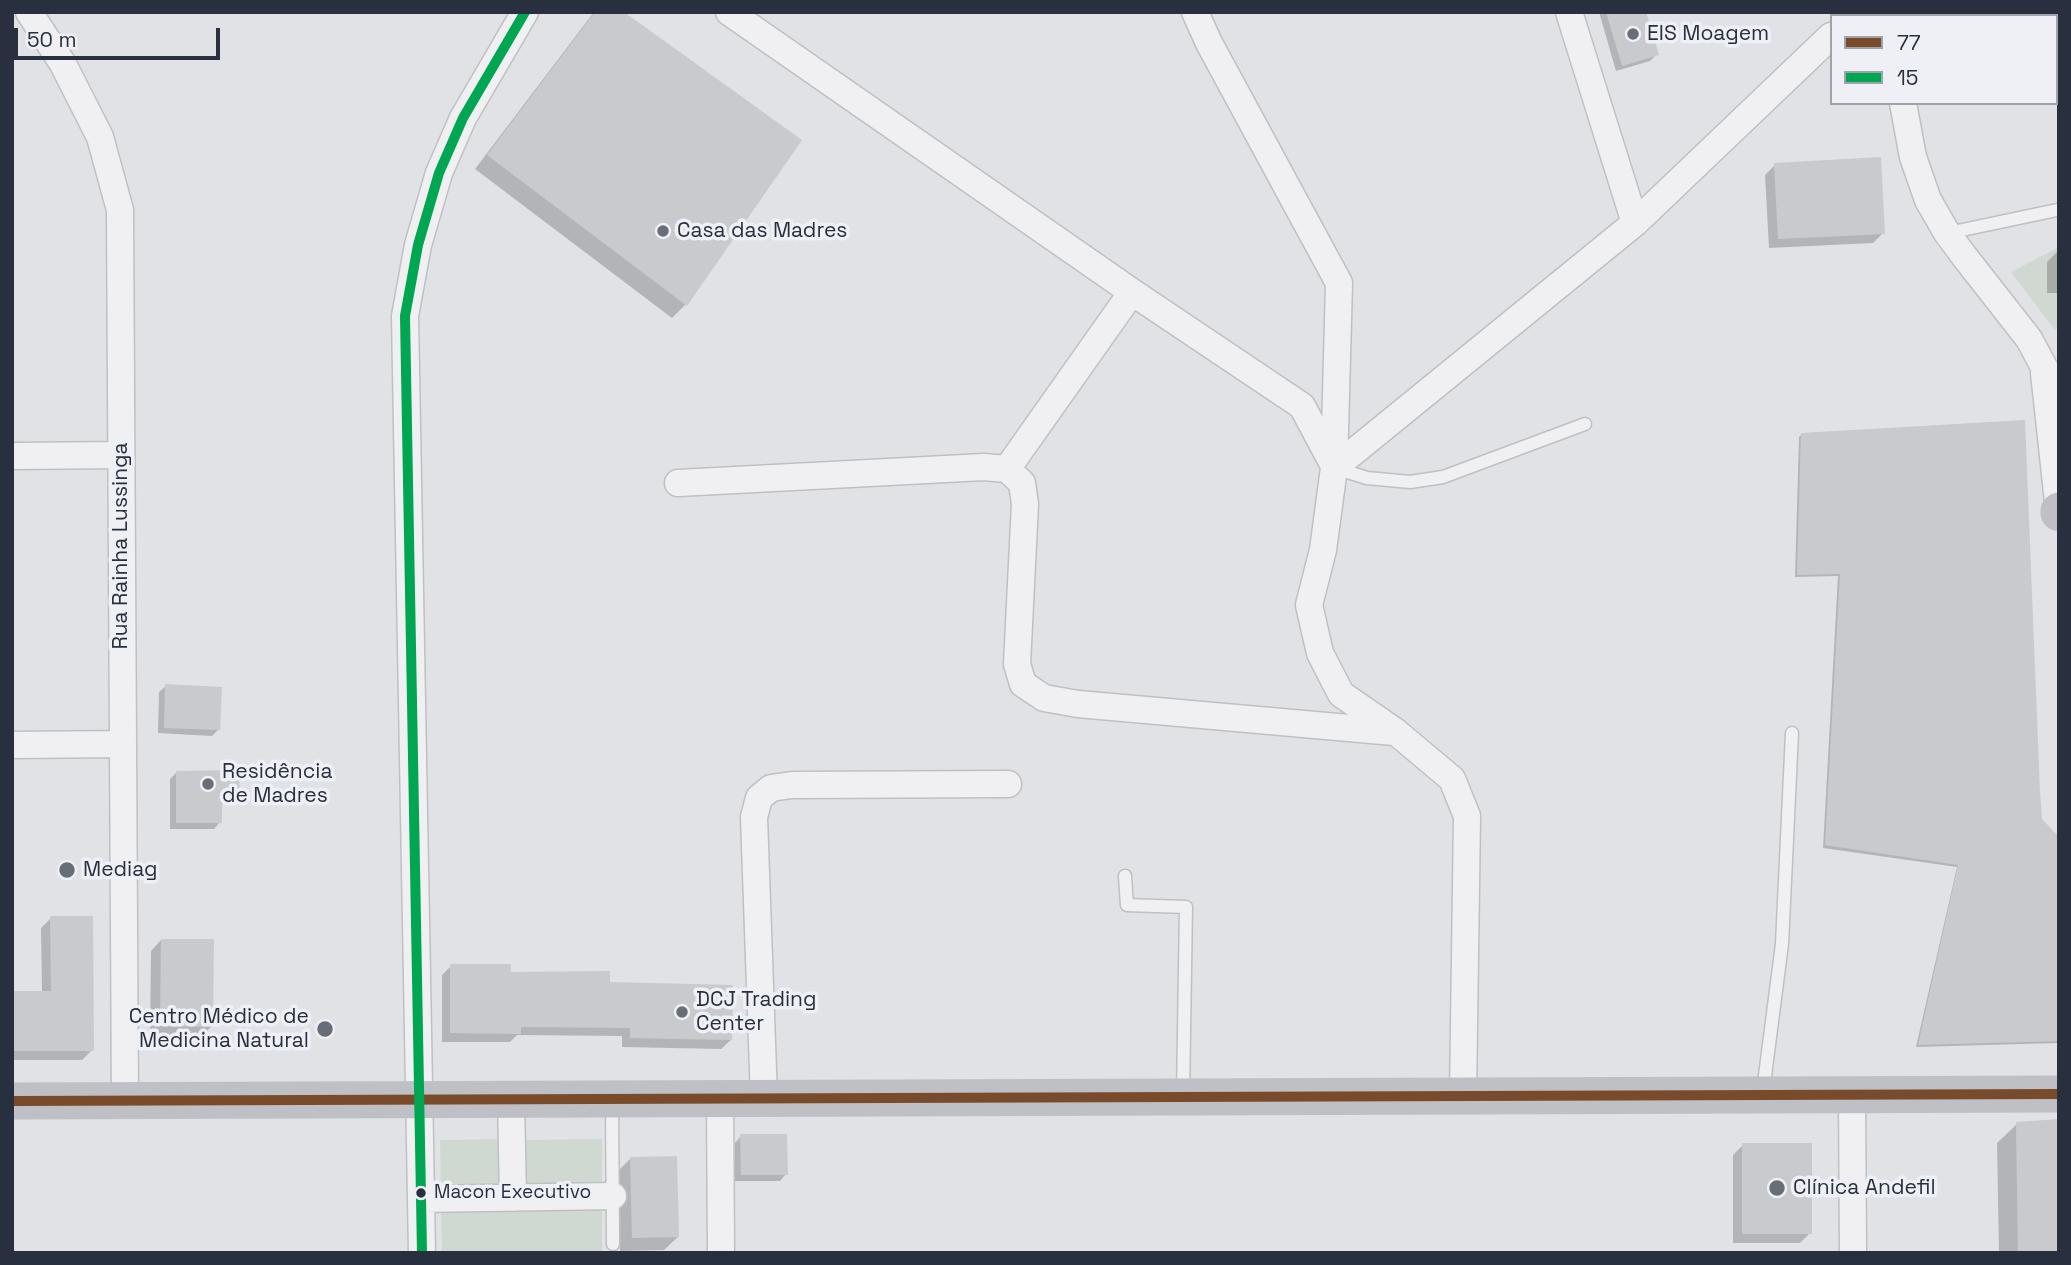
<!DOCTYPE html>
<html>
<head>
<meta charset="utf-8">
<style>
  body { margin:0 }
  #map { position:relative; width:2071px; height:1265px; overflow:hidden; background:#e0e2e5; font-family:"Space Grotesk",sans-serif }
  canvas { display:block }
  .frame { position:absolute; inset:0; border:14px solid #282f3e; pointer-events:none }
  .legend { position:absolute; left:1830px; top:14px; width:228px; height:91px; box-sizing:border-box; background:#eef0f5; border:2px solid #9fa3ac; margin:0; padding:9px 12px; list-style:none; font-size:21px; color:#282f3e }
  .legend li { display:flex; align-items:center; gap:14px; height:35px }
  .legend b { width:35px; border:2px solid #9fa3ac }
  .scale { position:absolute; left:14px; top:28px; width:206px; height:32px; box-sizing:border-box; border:4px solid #282f3e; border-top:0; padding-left:9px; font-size:21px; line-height:24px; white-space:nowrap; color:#282f3e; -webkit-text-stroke:5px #eef0f5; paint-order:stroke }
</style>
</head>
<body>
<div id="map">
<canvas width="2071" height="1265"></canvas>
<div class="frame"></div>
<ul class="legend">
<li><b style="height:9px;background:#7a4b2a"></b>77</li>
<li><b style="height:9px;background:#00a651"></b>15</li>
</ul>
<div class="scale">50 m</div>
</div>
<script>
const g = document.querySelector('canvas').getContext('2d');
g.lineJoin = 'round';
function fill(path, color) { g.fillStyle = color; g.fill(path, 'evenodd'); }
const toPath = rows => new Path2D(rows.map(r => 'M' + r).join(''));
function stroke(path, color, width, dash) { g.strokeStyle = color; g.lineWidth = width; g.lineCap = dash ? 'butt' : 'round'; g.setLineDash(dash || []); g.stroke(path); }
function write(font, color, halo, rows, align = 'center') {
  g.font = font + ' "Space Grotesk",sans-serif'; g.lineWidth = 7; g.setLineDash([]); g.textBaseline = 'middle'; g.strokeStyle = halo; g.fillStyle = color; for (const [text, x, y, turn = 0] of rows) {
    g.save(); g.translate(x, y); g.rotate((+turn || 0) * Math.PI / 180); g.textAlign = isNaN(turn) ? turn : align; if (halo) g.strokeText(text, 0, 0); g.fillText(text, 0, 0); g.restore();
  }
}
const green = toPath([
  [2059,247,2059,329,2054,329,2011,272],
  [502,1139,503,1189,441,1189,440,1140],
  [602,1139,602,1188,521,1188,521,1140],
  [602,1203,602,1253,442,1253,441,1205]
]);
const shadow = toPath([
  [594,12,621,12,799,140,685,305,672,318,475,169],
  [1599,12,1645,12,1657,54,1650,61,1616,71],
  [1775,165,1883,233,1873,243,1769,248,1765,175],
  [2059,250,2059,293,2047,293,2047,262],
  [1802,434,2040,820,2059,839,2059,1043,1916,1047,1957,867,1823,848,1838,576,1795,577,1799,437],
  [166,686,219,729,212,736,158,733,159,692],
  [176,773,238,797,231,804,220,804,220,822,214,829,170,829,170,779],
  [51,918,92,1050,82,1060,12,1060,12,993,42,993,41,928],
  [161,940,211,1027,201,1037,150,1036,151,951],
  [451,966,608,984,731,1040,721,1049,622,1047,622,1036,517,1035,510,1042,442,1042,442,975],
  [2017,1124,2059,1253,1999,1253,1997,1143],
  [741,1136,786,1174,780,1181,735,1181,735,1143],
  [1743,1145,1810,1233,1800,1243,1733,1243,1733,1155],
  [631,1158,678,1237,664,1250,620,1251,617,1172]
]);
const building = toPath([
  [595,12,624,12,802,140,687,306,487,155],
  [1606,12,1646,12,1659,55,1622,66],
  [1881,157,1885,234,1778,239,1774,163],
  [2025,420,2040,792,2042,819,2059,837,2059,1041,1918,1045,1958,865,1825,845,1840,574,1797,575,1801,433],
  [165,684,222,687,220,730,164,728],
  [239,770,240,798,222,798,222,823,176,823,176,771],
  [50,916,93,916,94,1051,12,1051,12,991,51,991],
  [161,939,214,939,213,1027,160,1026],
  [450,964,511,964,511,972,610,971,610,982,733,985,732,1040,630,1038,630,1028,521,1027,521,1034,450,1033],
  [2059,1119,2059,1253,2018,1253,2016,1122],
  [740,1134,787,1134,788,1175,741,1175],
  [1742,1143,1812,1143,1812,1234,1742,1234],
  [677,1156,679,1237,632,1238,630,1157]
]);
const lane = toPath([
  [1948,233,2057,210],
  [1335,468,1367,478,1410,482,1443,477,1585,424],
  [1125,876,1127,905,1186,907,1183,1094],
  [1763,1091,1782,944,1792,733],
  [612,1100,613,1244]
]);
const street = toPath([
  [29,12,63,64,100,137,120,210,125,1101],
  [729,12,1132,292,1302,406,1334,466],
  [1195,12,1209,43,1339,283,1334,468,1323,550,1309,605,1320,653,1341,694,1396,732,1452,779,1467,816,1463,1096],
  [1569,12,1635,223],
  [1885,12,1886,16],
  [1853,16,1856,12],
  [1903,103,1913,157,1928,200,1947,233,1964,256,2029,339,2059,395],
  [2044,373,2059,511],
  [12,456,121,455],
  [1334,468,1635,223,1831,36],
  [1007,469,1132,292],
  [678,483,984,467,1007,469,1022,483,1025,504,1017,664,1023,684,1044,698,1078,704,1394,732],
  [12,745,122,744],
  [1852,1095,1853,1253],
  [720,1099,721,1253],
  [764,1099,754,817,759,798,771,788,792,785,1008,784],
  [511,1100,513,1198],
  [421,1199,613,1196],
  [422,1253,405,316,418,245,439,173,463,118,525,12]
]);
const secondary = toPath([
  [2059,511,2059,513],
  [12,1101,2059,1094]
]);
const bus1 = toPath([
  [12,1101,2059,1094]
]);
const bus2 = toPath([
  [422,1253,405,316,418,245,439,173,463,118,525,12]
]);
const markers = [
  [1633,34,7,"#686e78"],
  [663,231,7,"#686e78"],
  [208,784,7,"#686e78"],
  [67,870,9,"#686e78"],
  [682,1012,7,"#686e78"],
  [325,1029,9,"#686e78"],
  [1777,1188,9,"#686e78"],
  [421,1193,6,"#282f3e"]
];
const busNames = [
  ["Macon Executivo",434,1193]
];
const poiNames = [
  ["EIS Moagem",1647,34],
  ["Casa das Madres",677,231],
  ["Residência",222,772],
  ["de Madres",222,796],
  ["Mediag",83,870],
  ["DCJ Trading",696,1000],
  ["Center",696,1024],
  ["Centro Médico de",309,1017,"right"],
  ["Medicina Natural",309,1041,"right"],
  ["Clínica Andefil",1793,1188]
];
const streetNames = [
  ["Rua Rainha Lussinga",121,546,-90]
];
fill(green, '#d0d9d1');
fill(shadow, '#0003');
fill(building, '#c9cacd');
stroke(lane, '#bec0c3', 15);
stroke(street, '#bec0c3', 29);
stroke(lane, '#f0f0f2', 12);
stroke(street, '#f0f0f2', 26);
stroke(secondary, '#bec0c5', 37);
stroke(bus1, '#7a4b2a', 10);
stroke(bus2, '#00a651', 10);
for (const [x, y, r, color] of markers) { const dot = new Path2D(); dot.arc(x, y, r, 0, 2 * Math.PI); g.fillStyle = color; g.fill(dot); stroke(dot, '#eef0f5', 2.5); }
write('19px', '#282f3e', '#eef0f5', busNames, 'left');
write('21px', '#282f3e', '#eef0f5', poiNames, 'left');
write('21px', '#282f3e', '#eef0f5', streetNames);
</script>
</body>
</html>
